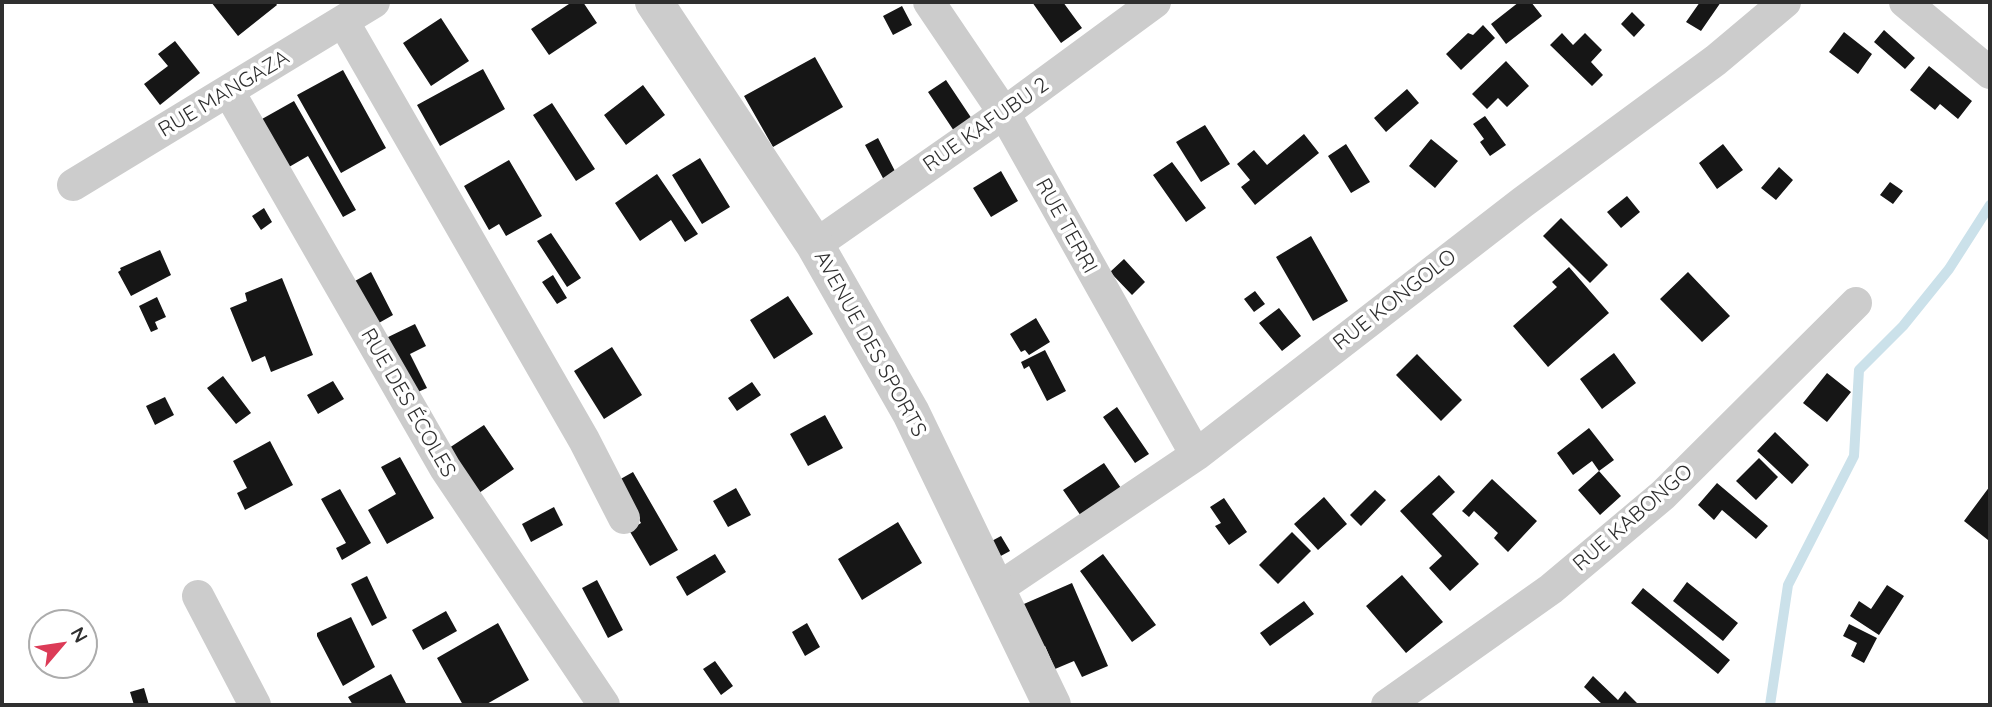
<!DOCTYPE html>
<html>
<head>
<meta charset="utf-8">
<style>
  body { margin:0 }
  #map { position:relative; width:1992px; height:707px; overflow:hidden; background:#fff; font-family:Quicksand,sans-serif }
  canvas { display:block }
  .frame { position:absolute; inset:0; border:4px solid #2f2f2f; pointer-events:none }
  .north { position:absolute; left:28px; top:609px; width:70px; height:70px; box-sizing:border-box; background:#fff; border:2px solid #acacac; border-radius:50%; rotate:61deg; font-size:19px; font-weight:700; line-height:28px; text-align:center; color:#2f2f2f }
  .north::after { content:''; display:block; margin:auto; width:24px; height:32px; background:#dc3b57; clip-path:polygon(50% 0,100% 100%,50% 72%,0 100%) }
</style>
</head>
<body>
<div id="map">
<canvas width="1992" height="707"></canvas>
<div class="frame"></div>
<div class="north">N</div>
</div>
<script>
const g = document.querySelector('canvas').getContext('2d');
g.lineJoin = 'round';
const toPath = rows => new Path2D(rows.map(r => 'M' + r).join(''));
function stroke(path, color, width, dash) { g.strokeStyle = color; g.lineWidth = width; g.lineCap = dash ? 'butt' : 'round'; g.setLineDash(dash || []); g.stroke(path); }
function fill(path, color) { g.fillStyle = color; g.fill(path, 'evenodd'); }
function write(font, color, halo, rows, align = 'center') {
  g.font = font + ' Quicksand,sans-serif'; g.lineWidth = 7; g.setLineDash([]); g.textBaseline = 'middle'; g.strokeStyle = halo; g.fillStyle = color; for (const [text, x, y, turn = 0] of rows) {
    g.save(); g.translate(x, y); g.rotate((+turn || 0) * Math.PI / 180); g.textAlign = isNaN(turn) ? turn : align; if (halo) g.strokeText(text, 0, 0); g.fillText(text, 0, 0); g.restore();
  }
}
const stream = toPath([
  [1770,705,1788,585,1854,456,1859,370,1903,326,1949,269,1990,205]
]);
const building = toPath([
  [211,2,275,2,277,5,238,36],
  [572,2,583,2,597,23,549,55,531,29],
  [1032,2,1063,2,1082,28,1061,43],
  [1519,2,1531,2,1542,16,1506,44,1491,24],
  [1700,2,1721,2,1701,31,1686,22],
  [902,6,912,25,893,35,883,16],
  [1632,12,1645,25,1634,37,1621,24],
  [441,18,469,61,431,86,403,43],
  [1483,25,1495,38,1461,70,1446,54,1468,33,1473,35],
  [1884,30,1915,58,1905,69,1874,42],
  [1844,32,1872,54,1858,74,1829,52],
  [1562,33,1573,45,1585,33,1602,50,1591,62,1603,75,1592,86,1550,45],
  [175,41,200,73,160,105,144,84,168,66,158,54],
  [815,57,843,107,773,147,744,96],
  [1506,61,1529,86,1507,107,1498,98,1487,109,1472,94],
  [1929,66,1972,101,1958,119,1940,104,1935,110,1910,90],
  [483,69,505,109,440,146,417,105],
  [343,70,386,148,341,173,297,95],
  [946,80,972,119,954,131,928,92],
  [643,85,665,115,626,145,604,115],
  [1407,89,1419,103,1386,132,1374,118],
  [294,101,356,210,343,217,308,156,289,167,262,119],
  [552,103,595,169,576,181,533,115],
  [1485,116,1506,145,1490,156,1480,142,1484,139,1473,124],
  [1205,125,1230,164,1201,182,1176,142],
  [1304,134,1319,153,1255,205,1241,187,1250,180,1237,164,1254,150,1267,165],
  [878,138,896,173,884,180,865,145],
  [1431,139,1458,161,1435,188,1409,166],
  [1346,144,1370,182,1351,193,1328,156],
  [1723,144,1743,170,1717,189,1699,163],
  [700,158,730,207,702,224,672,175],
  [509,160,542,216,506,236,499,224,489,230,464,186],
  [1172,162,1206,208,1186,222,1153,175],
  [1779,167,1793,180,1776,200,1761,188],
  [1001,171,1018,201,991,217,973,188],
  [657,174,698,234,685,242,671,220,640,241,615,203],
  [1890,182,1903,191,1893,204,1880,195],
  [1627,196,1640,212,1621,228,1607,212],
  [264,208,272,222,261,230,252,216],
  [1561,218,1608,265,1590,283,1543,236],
  [551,233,581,278,567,287,537,241],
  [1311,236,1348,301,1313,321,1276,257],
  [160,250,171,275,131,296,118,272,121,270,120,268],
  [1124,259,1145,282,1132,295,1110,272],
  [1569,267,1609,313,1548,367,1513,326,1557,287,1552,282],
  [371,272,393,315,377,324,355,281],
  [1688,272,1730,316,1702,342,1660,299],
  [553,275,567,298,557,304,542,282],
  [282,278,313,355,271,372,265,356,252,362,230,308,247,301,245,293],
  [1255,291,1265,304,1254,312,1244,299],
  [788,296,813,334,774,359,750,320],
  [157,297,166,317,155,322,158,329,151,332,139,306],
  [1279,308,1301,336,1282,351,1259,323],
  [1036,318,1050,342,1029,355,1025,350,1021,352,1010,334],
  [415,324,426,346,410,354,427,388,411,395,384,339],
  [612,347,642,395,604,419,574,371],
  [1045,350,1066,391,1047,401,1029,366,1024,369,1021,362],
  [1614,353,1636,383,1602,409,1580,379],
  [1417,354,1462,400,1441,421,1396,375],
  [1827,373,1851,392,1827,422,1803,403],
  [223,376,251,413,236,424,207,388],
  [333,381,344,399,318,414,307,395],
  [752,382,761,395,737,411,728,398],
  [165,397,174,415,155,425,146,406],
  [1117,407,1149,454,1135,463,1103,417],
  [825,415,843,448,808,466,790,434],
  [484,425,514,469,479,493,449,448],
  [1589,428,1614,460,1599,471,1592,461,1573,475,1557,453],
  [1775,432,1809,465,1792,484,1757,451],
  [270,441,293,485,245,510,237,493,247,488,233,461],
  [400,457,434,518,387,544,368,510,396,494,381,467],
  [1759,458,1778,477,1756,500,1736,481],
  [1104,463,1123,491,1083,519,1063,490],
  [1599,471,1621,496,1600,515,1578,490],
  [633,472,678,550,650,566,629,530,641,523,617,481],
  [1439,475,1455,492,1432,514,1479,564,1450,591,1429,568,1442,556,1400,511],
  [1492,479,1537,521,1508,552,1494,538,1498,533,1474,511,1469,517,1462,511],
  [1717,483,1768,526,1756,539,1722,510,1714,520,1698,505],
  [1990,486,1990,537,1988,540,1964,521],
  [736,488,751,515,728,527,713,501],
  [340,489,371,543,342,560,336,548,346,543,321,499],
  [1375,490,1386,500,1361,526,1350,515],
  [1324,497,1347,524,1318,550,1294,524],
  [1224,498,1247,532,1229,545,1215,526,1221,523,1210,507],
  [554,507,563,525,531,542,522,524],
  [898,522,922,563,862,600,838,559],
  [1292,532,1311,551,1278,584,1259,565],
  [1001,536,1010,551,997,558,988,543],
  [715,554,726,572,687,596,676,577],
  [1103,554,1156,625,1132,642,1080,571],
  [1402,575,1443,622,1406,653,1366,606],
  [367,576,387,618,372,626,351,584],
  [597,580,623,630,608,638,582,588],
  [1687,582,1738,623,1723,641,1673,601],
  [1072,583,1108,666,1082,677,1074,661,1055,669,1045,646,1035,650,1017,607],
  [1887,585,1904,596,1879,635,1850,616,1859,601,1871,609],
  [1643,588,1730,660,1718,674,1631,603],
  [1304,601,1314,614,1270,646,1260,633],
  [446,611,457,631,423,650,412,630],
  [351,617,375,667,343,686,317,636,317,633],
  [498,623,529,680,485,705,463,705,437,658],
  [807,623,820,647,805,656,792,632],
  [1849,624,1877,638,1864,663,1851,656,1857,643,1843,636],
  [715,661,733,686,721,695,703,669],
  [391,674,407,705,353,705,348,697],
  [1593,676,1618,700,1625,691,1639,705,1603,705,1584,687],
  [144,688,149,705,134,705,130,692]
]);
const minor = toPath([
  [929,2,1004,113,1196,455],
  [1905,2,1990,73],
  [343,21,584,440,624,518],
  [229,92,445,468,604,705],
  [73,185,374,2],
  [815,245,1004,113,1155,2],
  [997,589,1196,455,1523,202,1716,60,1785,2],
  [198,596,255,705],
  [1387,705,1551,589,1663,495,1856,303]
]);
const tertiary = toPath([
  [654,2,815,245,911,413,1052,705]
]);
const streetNames = [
  ["RUE MANGAZA",224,94,-31],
  ["RUE KAFUBU 2",986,125,-35],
  ["RUE TERRI",1066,226,61],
  ["RUE KONGOLO",1395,300,-38],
  ["AVENUE DES SPORTS",870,344,61],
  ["RUE DES ÉCOLES",408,403,60],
  ["RUE KABONGO",1633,518,-41]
];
stroke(stream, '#cbe1ea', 10);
fill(building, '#161616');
stroke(minor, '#ccc', 32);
stroke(tertiary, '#ccc', 38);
write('21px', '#2f2f2f', '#fff', streetNames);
</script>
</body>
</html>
